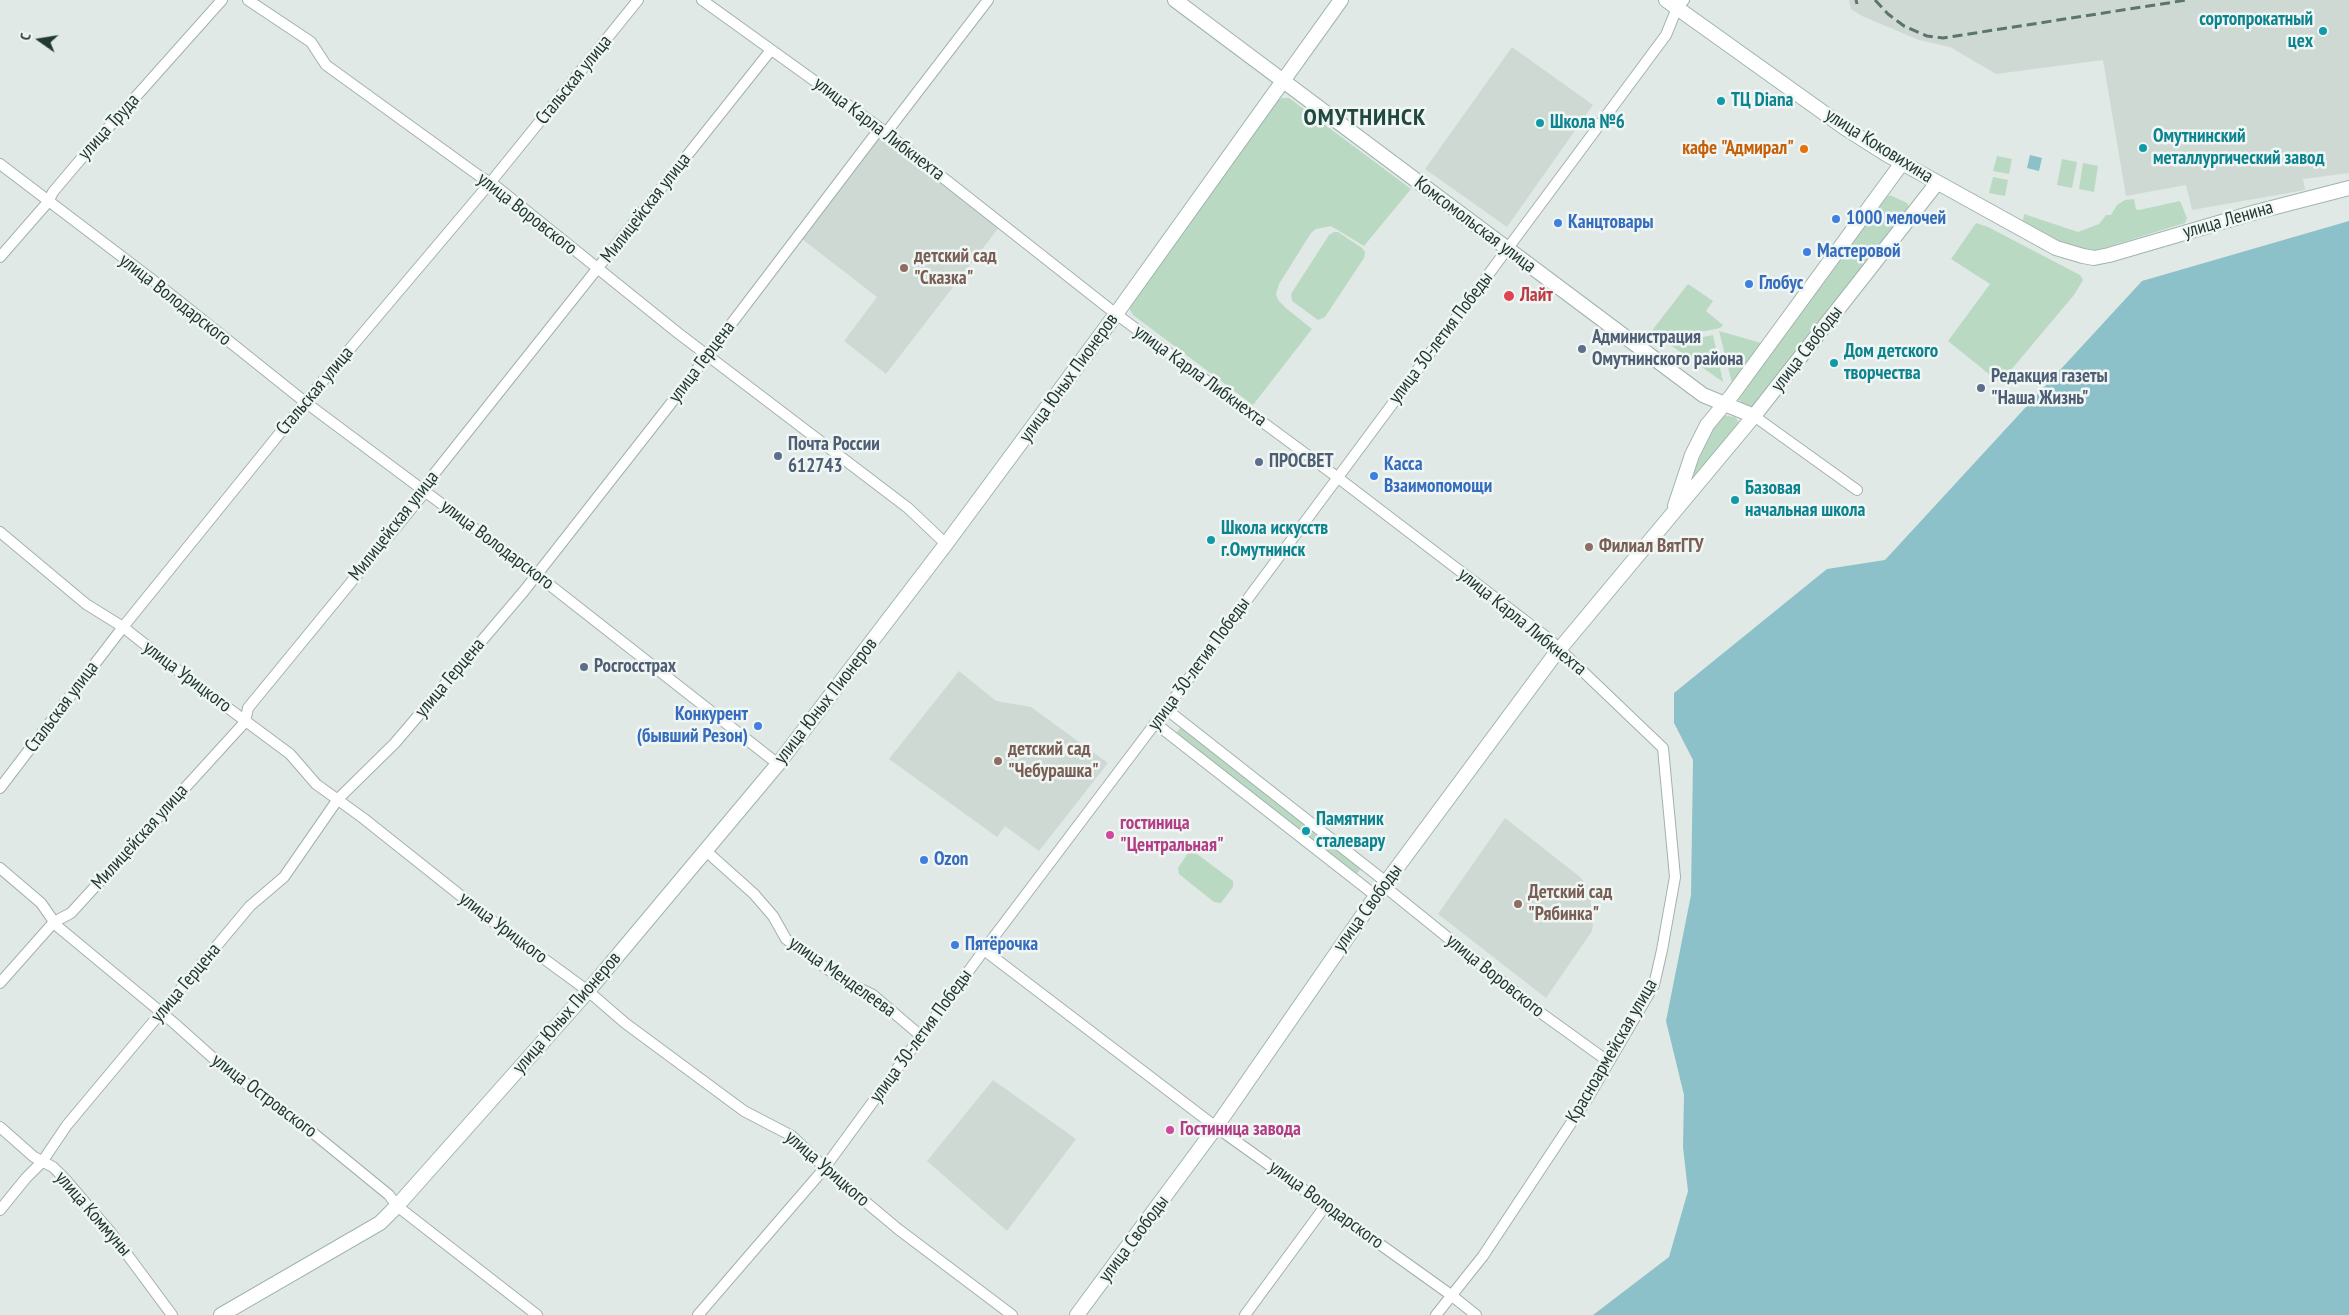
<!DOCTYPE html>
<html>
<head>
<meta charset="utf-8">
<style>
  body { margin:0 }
  #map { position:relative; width:2349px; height:1315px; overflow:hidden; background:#e0e9e5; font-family:"PT Sans Narrow",sans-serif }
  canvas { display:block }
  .north { position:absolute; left:15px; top:15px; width:50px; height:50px; -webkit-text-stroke:4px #f0f6f3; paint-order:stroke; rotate:283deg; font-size:14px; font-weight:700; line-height:20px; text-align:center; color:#223832 }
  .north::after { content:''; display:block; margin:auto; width:18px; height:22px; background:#223832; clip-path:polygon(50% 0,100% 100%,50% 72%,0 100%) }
</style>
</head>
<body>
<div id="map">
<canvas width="2349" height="1315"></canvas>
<div class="north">С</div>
</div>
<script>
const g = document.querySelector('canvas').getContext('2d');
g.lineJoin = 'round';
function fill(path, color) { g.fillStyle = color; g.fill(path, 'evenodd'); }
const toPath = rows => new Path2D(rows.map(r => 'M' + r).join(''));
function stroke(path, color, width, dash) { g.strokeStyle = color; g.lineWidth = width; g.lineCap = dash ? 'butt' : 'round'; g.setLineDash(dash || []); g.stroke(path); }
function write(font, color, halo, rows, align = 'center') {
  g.font = font + ' "PT Sans Narrow",sans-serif'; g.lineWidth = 5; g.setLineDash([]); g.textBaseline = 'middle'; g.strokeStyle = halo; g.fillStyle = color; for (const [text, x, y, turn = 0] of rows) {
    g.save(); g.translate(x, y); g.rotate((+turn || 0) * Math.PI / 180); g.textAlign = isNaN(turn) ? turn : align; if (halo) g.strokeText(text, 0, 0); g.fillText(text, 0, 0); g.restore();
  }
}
const built = toPath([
  [1849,0,2349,0,2349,173,2303,179,2305,190,2192,210,2186,185,2126,196,2103,60,1996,74,1950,47,1919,40,1862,16,1851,9],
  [1512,47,1593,105,1507,227,1425,169],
  [882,135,1000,226,886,374,844,341,877,297,802,239],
  [959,671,996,701,1031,707,1108,763,1039,851,1005,826,997,837,889,759],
  [1505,818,1580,877,1586,884,1590,895,1593,925,1592,931,1546,998,1438,914],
  [993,1080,1076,1139,1007,1231,927,1161]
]);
const green = toPath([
  [1282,98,1289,98,1411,189,1364,246,1331,226,1316,229,1311,233,1279,284,1276,294,1278,300,1287,309,1312,329,1253,405,1133,315,1130,310,1130,306,1277,101],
  [1997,156,2012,159,2009,174,1993,171],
  [2062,159,2077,162,2072,188,2057,185],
  [2083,163,2098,166,2094,192,2079,189],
  [1993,177,2008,180,2005,196,1989,193],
  [1890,195,1907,203,1910,209,1751,409,1743,404,1736,396,1881,201],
  [2134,199,2136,209,2139,210,2180,201,2187,218,2185,223,2104,248,2089,251,2064,246,2023,221,2024,214,2078,232,2099,224,2106,215,2111,215,2117,205,2125,200],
  [1976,223,1988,227,2080,275,2083,280,2074,295,2000,383,1948,341,1990,284,1951,259],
  [1334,232,1338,232,1362,248,1365,252,1364,258,1325,317,1318,320,1292,301,1291,294,1329,235],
  [1688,284,1713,301,1706,311,1723,325,1720,328,1660,340,1644,341],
  [1719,331,1765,344,1733,387],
  [1713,335,1723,382,1669,344],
  [1723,415,1735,417,1741,425,1695,477,1694,473,1707,436],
  [1182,726,1362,867,1356,875,1176,733],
  [1193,851,1233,881,1233,887,1221,903,1214,902,1179,874,1178,868,1188,853]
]);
const water = toPath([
  [2030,155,2042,158,2039,171,2027,168],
  [2349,221,2349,1315,1593,1315,1669,1257,1688,1191,1683,1147,1684,1095,1666,1021,1691,895,1693,760,1674,723,1674,693,1827,569,1885,560,2142,281]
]);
const street = toPath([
  [248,0,311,42,326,65,478,175,498,188,678,333,908,508,946,544],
  [702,0,880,128,1116,314,1337,477,1549,639,1663,748,1675,877,1662,950,1654,985,1589,1096,1483,1256,1436,1315],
  [886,133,988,0],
  [0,164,150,278,305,402,537,575,778,764],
  [0,257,48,202,53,192,91,147,222,0],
  [1754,416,1857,490],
  [0,532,86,604,123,627,185,676,290,754,316,784,363,818,495,923,588,991,625,1023,744,1111,792,1136,825,1168,898,1229,1012,1315],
  [1166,709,1386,882],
  [1155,723,1376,896],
  [0,788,123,627,305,402,490,183,638,0],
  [706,851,754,894,773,916,786,939,844,981,873,995,921,1036],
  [0,868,41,903,57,926,174,1023,222,1066,307,1128,389,1195,397,1206,537,1315],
  [1384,886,1541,1013,1609,1062],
  [984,950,1216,1127,1451,1295,1476,1315],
  [0,983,54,922,71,913,245,722,248,708,425,492,430,479,771,50],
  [0,1127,34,1157,53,1167,65,1179,112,1234,172,1315],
  [0,1210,26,1178,42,1162,67,1125,250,906,284,877,338,799,395,743,524,591,672,402,880,128],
  [698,1315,823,1170,984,950,1172,701,1666,35,1677,8,1684,0],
  [1245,1315,1326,1205]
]);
const secondary = toPath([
  [1175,0,1703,395,1754,416],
  [1666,0,1845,128,1886,154,2056,248,2083,256,2094,258,2109,255,2256,212,2349,188],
  [1675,506,1692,455,1707,425,1732,395,1902,163],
  [221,1315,380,1223,397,1206,588,991,778,764,946,544,1116,314,1341,0],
  [1077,1315,1216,1127,1376,896,1553,657,1754,416,1937,183]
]);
const rail = toPath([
  [1856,0,1857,4],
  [1875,0,1888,14,1904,26,1927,36,1943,38,2187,0]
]);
const markers = [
  [2323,31,5,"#0f9aa8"],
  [1721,101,5,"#0f9aa8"],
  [1540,123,5,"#0f9aa8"],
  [2143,148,5,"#0f9aa8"],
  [1804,149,5,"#e8710a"],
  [1836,219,5,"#3f7fe0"],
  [1558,223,5,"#3f7fe0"],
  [1807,252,5,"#3f7fe0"],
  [904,268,5,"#8d6e63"],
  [1749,284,5,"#3f7fe0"],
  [1509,296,6,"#e0444e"],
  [1582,349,5,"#5c6f8a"],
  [1834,363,5,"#0f9aa8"],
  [1981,388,5,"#5c6f8a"],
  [778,456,5,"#5c6f8a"],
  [1259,462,5,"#5c6f8a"],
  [1374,476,5,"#3f7fe0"],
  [1735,500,5,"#0f9aa8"],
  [1211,540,5,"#0f9aa8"],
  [1589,547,5,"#8d6e63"],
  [584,667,5,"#5c6f8a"],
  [758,726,5,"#3f7fe0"],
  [998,761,5,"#8d6e63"],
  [1306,831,5,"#0f9aa8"],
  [1110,835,5,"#d1479c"],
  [924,860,5,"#3f7fe0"],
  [1518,904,5,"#8d6e63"],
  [955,945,5,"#3f7fe0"],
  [1170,1130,5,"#d1479c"]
];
const cultureNames = [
  ["сортопрокатный",2313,20,"right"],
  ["цех",2313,42,"right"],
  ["ТЦ Diana",1731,101],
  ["Школа №6",1550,123],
  ["Омутнинский",2153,137],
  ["металлургический завод",2153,159],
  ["Дом детского",1844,352],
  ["творчества",1844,374],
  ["Базовая",1745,489],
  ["начальная школа",1745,511],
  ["Школа искусств",1221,529],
  ["г.Омутнинск",1221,551],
  ["Памятник",1316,820],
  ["сталевару",1316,842]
];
const streetNames = [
  ["Стальская улица",574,80,-51],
  ["улица Труда",109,127,-48],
  ["улица Карла Либкнехта",879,129,37],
  ["улица Коковихина",1879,146,32],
  ["Милицейская улица",646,208,-52],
  ["улица Воровского",527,214,38],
  ["улица Ленина",2228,220,-16],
  ["Комсомольская улица",1475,225,37],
  ["улица Володарского",175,300,38],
  ["улица 30-летия Победы",1441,338,-53],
  ["улица Свободы",1807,349,-52],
  ["улица Герцена",702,362,-53],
  ["улица Карла Либкнехта",1200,376,36],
  ["улица Юных Пионеров",1069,378,-54],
  ["Стальская улица",315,391,-50],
  ["Милицейская улица",394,526,-52],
  ["улица Володарского",497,545,37],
  ["улица Карла Либкнехта",1522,622,39],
  ["улица 30-летия Победы",1199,664,-54],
  ["улица Урицкого",187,677,37],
  ["улица Герцена",450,678,-50],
  ["улица Юных Пионеров",826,701,-52],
  ["Стальская улица",62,707,-53],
  ["Милицейская улица",140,837,-48],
  ["улица Свободы",1368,908,-54],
  ["улица Урицкого",503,928,37],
  ["улица Воровского",1495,976,39],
  ["улица Менделеева",842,977,35],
  ["улица Герцена",186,983,-50],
  ["улица Юных Пионеров",567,1013,-49],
  ["улица 30-летия Победы",921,1036,-54],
  ["Красноармейская улица",1612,1051,-60],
  ["улица Островского",264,1096,37],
  ["улица Урицкого",827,1169,41],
  ["улица Володарского",1326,1205,36],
  ["улица Коммуны",93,1214,49],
  ["улица Свободы",1134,1239,-53]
];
const foodNames = [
  ["кафе \"Адмирал\"",1794,149]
];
const shopNames = [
  ["1000 мелочей",1846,219],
  ["Канцтовары",1568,223],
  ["Мастеровой",1817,252],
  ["Глобус",1759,284],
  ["Касса",1384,465],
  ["Взаимопомощи",1384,487],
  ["Конкурент",748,715,"right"],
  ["(бывший Резон)",748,737,"right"],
  ["Ozon",934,860],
  ["Пятёрочка",965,945]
];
const educationNames = [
  ["детский сад",914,257],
  ["\"Сказка\"",914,279],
  ["Филиал ВятГГУ",1599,547],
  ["детский сад",1008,750],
  ["\"Чебурашка\"",1008,772],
  ["Детский сад",1528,893],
  ["\"Рябинка\"",1528,915]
];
const healthNames = [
  ["Лайт",1520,296]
];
const serviceNames = [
  ["Администрация",1592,338],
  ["Омутнинского района",1592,360],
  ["Редакция газеты",1991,377],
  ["\"Наша Жизнь\"",1991,399],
  ["Почта России",788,445],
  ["612743",788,467],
  ["ПРОСВЕТ",1269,462],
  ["Росгосстрах",594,667]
];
const hotelNames = [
  ["гостиница",1120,824],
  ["\"Центральная\"",1120,846],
  ["Гостиница завода",1180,1130]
];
const districtNames = [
  ["ОМУТНИНСК",1365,118]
];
fill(built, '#ced9d4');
fill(green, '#bad9c3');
fill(water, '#8cc1ca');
stroke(street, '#a3b0ac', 12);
stroke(secondary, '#a0b4ad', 16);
stroke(street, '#fff', 10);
stroke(secondary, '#fff', 14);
stroke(rail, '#5c746e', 3, [10, 5]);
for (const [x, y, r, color] of markers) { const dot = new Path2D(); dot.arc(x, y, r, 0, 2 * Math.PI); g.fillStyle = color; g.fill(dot); stroke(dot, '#f0f6f3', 2); }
write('bold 19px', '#0d838f', '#f0f6f3', cultureNames, 'left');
write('19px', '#223832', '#f0f6f3', streetNames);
write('bold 19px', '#c56008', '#f0f6f3', foodNames, 'right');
write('bold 19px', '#366cbe', '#f0f6f3', shopNames, 'left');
write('bold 19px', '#785e54', '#f0f6f3', educationNames, 'left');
write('bold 19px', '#be3a42', '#f0f6f3', healthNames, 'left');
write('bold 19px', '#4e5e75', '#f0f6f3', serviceNames, 'left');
write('bold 19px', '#b23c85', '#f0f6f3', hotelNames, 'left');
g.letterSpacing = '1px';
write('bold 24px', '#20483f', '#f0f6f3', districtNames);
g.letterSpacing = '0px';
</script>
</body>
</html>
